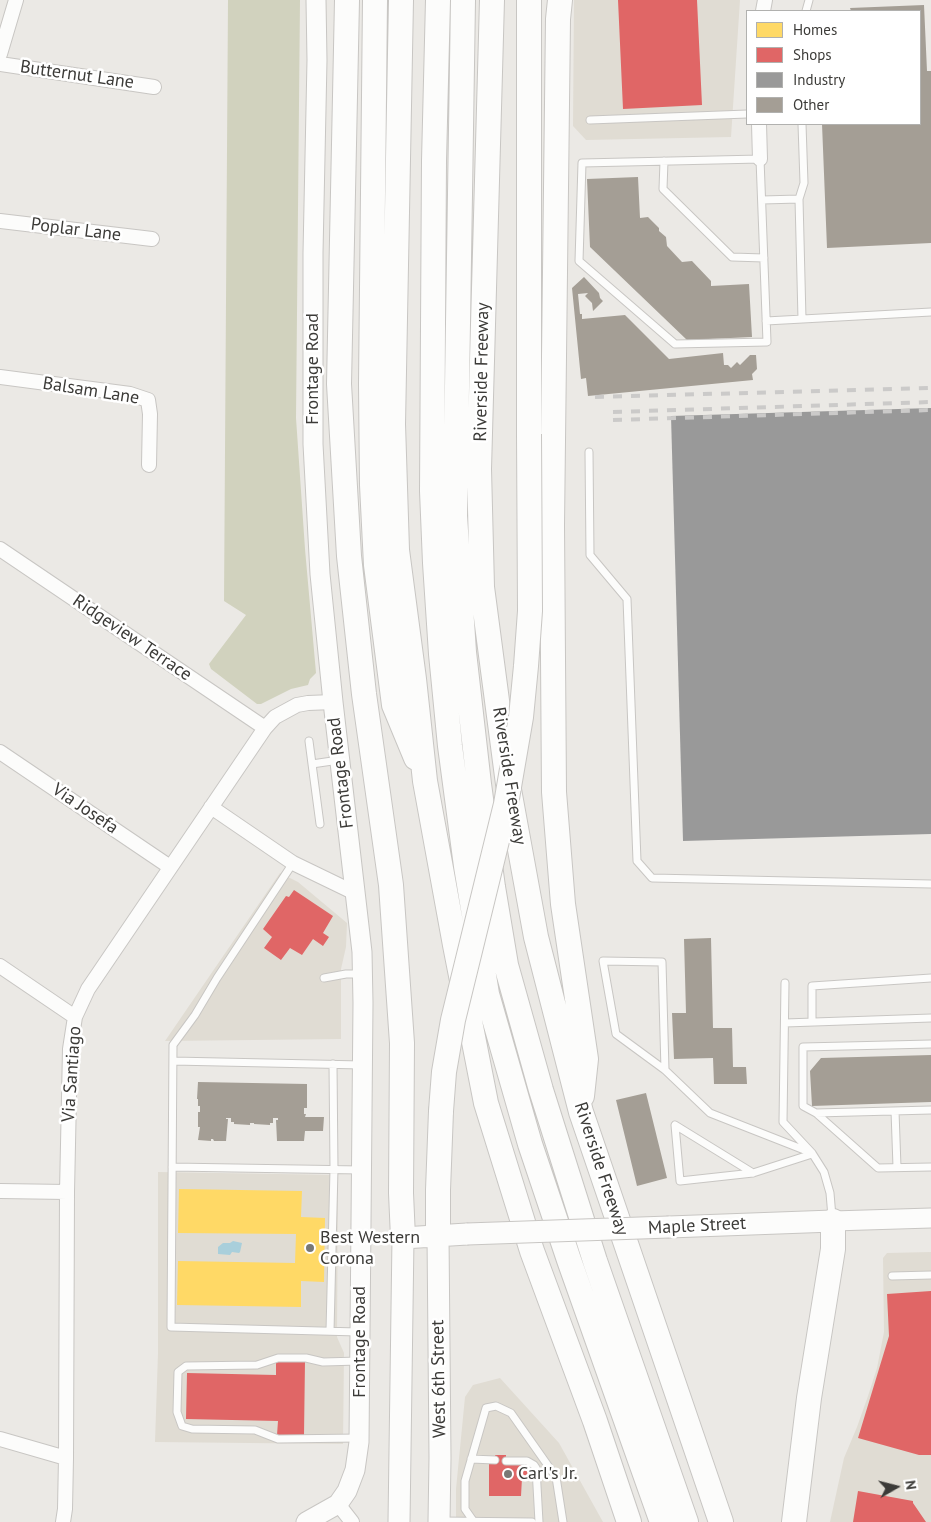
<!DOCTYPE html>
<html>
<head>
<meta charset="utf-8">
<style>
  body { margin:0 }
  #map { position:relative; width:931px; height:1522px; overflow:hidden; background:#ebe9e5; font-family:"PT Sans",sans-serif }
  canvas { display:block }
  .legend { position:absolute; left:746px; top:10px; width:175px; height:115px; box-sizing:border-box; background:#fff; border:1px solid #b1b1af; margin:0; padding:6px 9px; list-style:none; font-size:15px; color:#3c3b38 }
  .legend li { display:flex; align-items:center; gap:10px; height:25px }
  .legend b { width:25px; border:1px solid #b1b1af }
  .north { position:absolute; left:871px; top:1462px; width:50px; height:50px; -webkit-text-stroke:4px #fff; paint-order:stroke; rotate:82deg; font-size:14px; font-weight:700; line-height:20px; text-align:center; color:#3c3b38 }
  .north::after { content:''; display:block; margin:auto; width:18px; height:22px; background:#3c3b38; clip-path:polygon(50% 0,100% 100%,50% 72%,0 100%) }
</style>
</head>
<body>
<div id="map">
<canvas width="931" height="1522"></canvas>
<ul class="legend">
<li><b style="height:14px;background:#ffd966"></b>Homes</li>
<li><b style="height:14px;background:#e06666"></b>Shops</li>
<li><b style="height:14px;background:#999"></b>Industry</li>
<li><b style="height:14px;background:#a49e95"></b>Other</li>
</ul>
<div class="north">N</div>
</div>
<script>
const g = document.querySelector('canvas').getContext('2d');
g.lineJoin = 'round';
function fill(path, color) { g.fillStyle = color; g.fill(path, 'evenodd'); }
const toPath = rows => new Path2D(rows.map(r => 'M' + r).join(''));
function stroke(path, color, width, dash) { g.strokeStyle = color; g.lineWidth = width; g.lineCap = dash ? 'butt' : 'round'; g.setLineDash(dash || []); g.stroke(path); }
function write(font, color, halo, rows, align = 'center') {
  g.font = font + ' "PT Sans",sans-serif'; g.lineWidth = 5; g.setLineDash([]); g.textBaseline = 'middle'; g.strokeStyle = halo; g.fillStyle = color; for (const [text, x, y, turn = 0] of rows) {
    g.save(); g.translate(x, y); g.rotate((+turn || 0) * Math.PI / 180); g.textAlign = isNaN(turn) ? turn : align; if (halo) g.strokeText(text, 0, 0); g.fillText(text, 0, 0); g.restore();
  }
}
const built = toPath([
  [574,0,740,0,731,137,586,140,573,126],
  [280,873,298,882,347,923,346,947,341,969,341,1039,165,1041],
  [158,1172,338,1175,337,1337,344,1353,343,1444,155,1442,158,1353],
  [931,1252,931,1522,830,1522,844,1458,857,1427,868,1396,877,1368,884,1332,883,1258,887,1253],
  [500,1378,559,1443,603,1522,456,1522,456,1489,465,1397,473,1385]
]);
const green = toPath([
  [228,0,300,0,296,418,305,549,316,673,310,679,308,685,291,689,261,704,257,704,211,669,209,664,246,615,224,601]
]);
const water = toPath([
  [233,1241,242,1243,240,1252,239,1253,232,1252,230,1255,218,1254,218,1247,223,1243,230,1243]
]);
const homes = toPath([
  [179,1189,302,1191,301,1217,325,1218,324,1282,301,1281,301,1307,177,1305,178,1261,295,1263,296,1234,178,1233]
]);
const shops = toPath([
  [618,0,697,0,702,105,623,109],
  [294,890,333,916,323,933,329,937,323,946,313,939,302,955,290,948,281,960,264,948,272,937,263,929,286,896,289,897],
  [931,1291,931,1455,919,1455,858,1438,889,1336,887,1294],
  [276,1361,305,1361,304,1435,277,1435,278,1421,186,1419,187,1373,276,1375],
  [495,1455,506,1455,506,1463,522,1463,522,1469,528,1469,528,1478,522,1478,521,1496,489,1496,489,1464,495,1464],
  [858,1491,913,1501,913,1503,926,1522,853,1522]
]);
const industry = toPath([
  [931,408,931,834,683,841,671,416]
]);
const building = toPath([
  [924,5,927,71,931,71,931,243,827,248,822,124,920,124,920,11,851,11,850,8],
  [638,177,640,218,648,217,659,228,659,231,666,237,667,246,682,262,692,261,711,281,711,286,749,284,752,337,687,340,590,247,587,179],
  [584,277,599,293,600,298,603,301,593,311,592,303,585,296,588,293,578,294,580,314,582,314,582,319,625,315,669,359,723,353,724,365,728,365,731,368,737,362,740,365,750,355,756,355,757,369,752,374,753,380,588,396,586,378,581,379,572,288],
  [711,938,713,1028,732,1028,733,1067,746,1067,747,1084,714,1084,713,1058,674,1059,672,1013,686,1013,684,939],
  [931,1055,931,1102,812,1106,810,1071,821,1058],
  [198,1082,307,1084,307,1108,304,1108,304,1114,306,1114,305,1117,324,1117,323,1131,305,1131,304,1141,277,1141,276,1120,278,1120,278,1118,273,1118,273,1123,270,1123,270,1125,254,1124,254,1123,250,1123,250,1125,234,1124,234,1122,231,1122,231,1118,226,1118,226,1119,228,1119,226,1141,214,1141,213,1139,211,1139,211,1141,198,1140,200,1127,198,1127,198,1112,200,1112,200,1106,198,1106,198,1099,197,1099],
  [646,1093,667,1178,637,1186,616,1100]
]);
const lane = toPath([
  [806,11,809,0],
  [590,120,747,114],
  [802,124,804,183,799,199,802,319],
  [760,159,767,342,675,344,579,261,582,163,760,159],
  [664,161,663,189,732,257,764,258],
  [762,200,799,199],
  [766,321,931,312],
  [589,452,590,555,627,599,637,861,652,878,931,884],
  [309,741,312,764],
  [320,824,312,764,339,760],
  [293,863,217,978,195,1015,173,1045,171,1327,358,1332],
  [324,978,346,974,361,974],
  [785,983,783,1122,812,1153,824,1172,830,1193,832,1217],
  [812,1022,812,986,931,978],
  [785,1023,931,1018],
  [931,1044,803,1047,803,1106,816,1113,878,1168,931,1167],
  [173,1061,362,1065],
  [665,1070,662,962,603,961,616,1034,665,1070,710,1113,812,1153],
  [895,1111,897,1167],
  [816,1113,931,1110],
  [172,1167,361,1170],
  [753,1173,675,1125,680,1181,753,1173,812,1154],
  [892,1276,931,1275],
  [330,1331,334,1169,333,1064],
  [359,1438,278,1439,255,1430,192,1429,182,1426,177,1412,178,1372,186,1366,257,1365,278,1358,306,1358,323,1362,359,1361],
  [471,1459,495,1460],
  [506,1461,527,1461,534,1465,536,1468,539,1522],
  [442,1521,532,1522],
  [474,1522,465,1509,465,1481,486,1408,496,1406,511,1413,556,1477,563,1522]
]);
const street = toPath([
  [763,11,765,0],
  [0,54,16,0],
  [0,64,154,87],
  [759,124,760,159],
  [0,221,152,239],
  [0,377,130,394,148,400,150,414,149,465],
  [0,549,265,728],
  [0,752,170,867],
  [211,807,293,863,355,893],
  [0,966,75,1017],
  [0,1191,67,1192],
  [0,1439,66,1458],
  [338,1504,352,1522],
  [63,1522,65,1509,66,1458,67,1192,70,1049,75,1017,88,989,265,728,275,717,297,705,308,703,333,702]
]);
const secondary = toPath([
  [833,1221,931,1218],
  [306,1522,338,1504,347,1491,355,1470,359,1442,363,1003,362,952,333,702,320,574,313,444,313,253,317,60,316,0]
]);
const primary = toPath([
  [669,1227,833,1221],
  [438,1235,440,1458,439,1522],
  [399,1522,403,1238,467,1234]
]);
const highway = toPath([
  [347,0,339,384,349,556,364,694,391,885,402,1043,401,1193,403,1238],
  [375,0,371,384,372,485,376,565,394,705,416,758],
  [401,0,393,424,397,550,414,679,425,781,455,945,486,1103,532,1251,595,1421,629,1522],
  [438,0,434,161,432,491,435,563,441,654,450,746,466,866,487,994,530,1144,569,1260,662,1522],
  [463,0,455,516,464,652,479,784,493,887,506,965,541,1090,595,1261,686,1522],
  [492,0,479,469,482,587,508,784,536,937,581,1112,721,1522],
  [560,0,558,19,552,525,554,792,563,904,586,1059,582,1096],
  [529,434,529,0],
  [438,1235,438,1190,441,1111],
  [794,1522,809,1398,833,1249,833,1221]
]);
const rail = toPath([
  [595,397,931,388],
  [613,412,931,402],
  [613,420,931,410]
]);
const primaryBridge = toPath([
  [467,1234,669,1227]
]);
const highwayBridge = toPath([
  [441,1111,444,1072,453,1020,506,804,521,717,526,666,530,611,529,434]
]);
const markers = [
  [310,1248,5,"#797875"],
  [508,1474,5,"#797875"]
];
const streetNames = [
  ["Butternut Lane",77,75,8],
  ["Poplar Lane",76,230,7],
  ["Frontage Road",313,369,-90],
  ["Riverside Freeway",482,372,-89],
  ["Balsam Lane",91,391,9],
  ["Ridgeview Terrace",132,638,34],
  ["Frontage Road",341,773,-97],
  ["Riverside Freeway",509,776,81],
  ["Via Josefa",85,809,34],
  ["Via Santiago",72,1074,-86],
  ["Riverside Freeway",601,1169,72],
  ["Maple Street",697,1226,-3],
  ["Frontage Road",360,1342,-90],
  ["West 6th Street",439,1379,-91]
];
const poiNames = [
  ["Best Western",320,1238],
  ["Corona",320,1259],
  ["Carl's Jr.",518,1474]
];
fill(built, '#e0dcd3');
fill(green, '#d1d2be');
fill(water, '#a9cfdb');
fill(homes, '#ffd966');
fill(shops, '#e06666');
fill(industry, '#999');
fill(building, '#a49e95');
stroke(lane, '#c8c6c3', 9);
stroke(street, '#c8c6c3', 16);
stroke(secondary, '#c8c6c3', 21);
stroke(primary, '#c8c6c3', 23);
stroke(highway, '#c8c6c3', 26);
stroke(lane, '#fcfcfb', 7);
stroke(street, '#fcfcfb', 14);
stroke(secondary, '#fcfcfb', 19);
stroke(primary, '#fcfcfb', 21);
stroke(highway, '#fcfcfb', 24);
stroke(rail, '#cbcac9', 4, [9, 9]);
stroke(primaryBridge, '#c8c6c3', 23, []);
stroke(highwayBridge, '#c8c6c3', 26, []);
stroke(primaryBridge, '#fcfcfb', 21);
stroke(highwayBridge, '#fcfcfb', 24);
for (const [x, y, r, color] of markers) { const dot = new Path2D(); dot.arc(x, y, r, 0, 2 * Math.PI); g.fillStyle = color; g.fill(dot); stroke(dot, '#fff', 2); }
write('18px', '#3c3b38', '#fff', streetNames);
write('18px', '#3c3b38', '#fff', poiNames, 'left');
</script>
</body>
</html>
